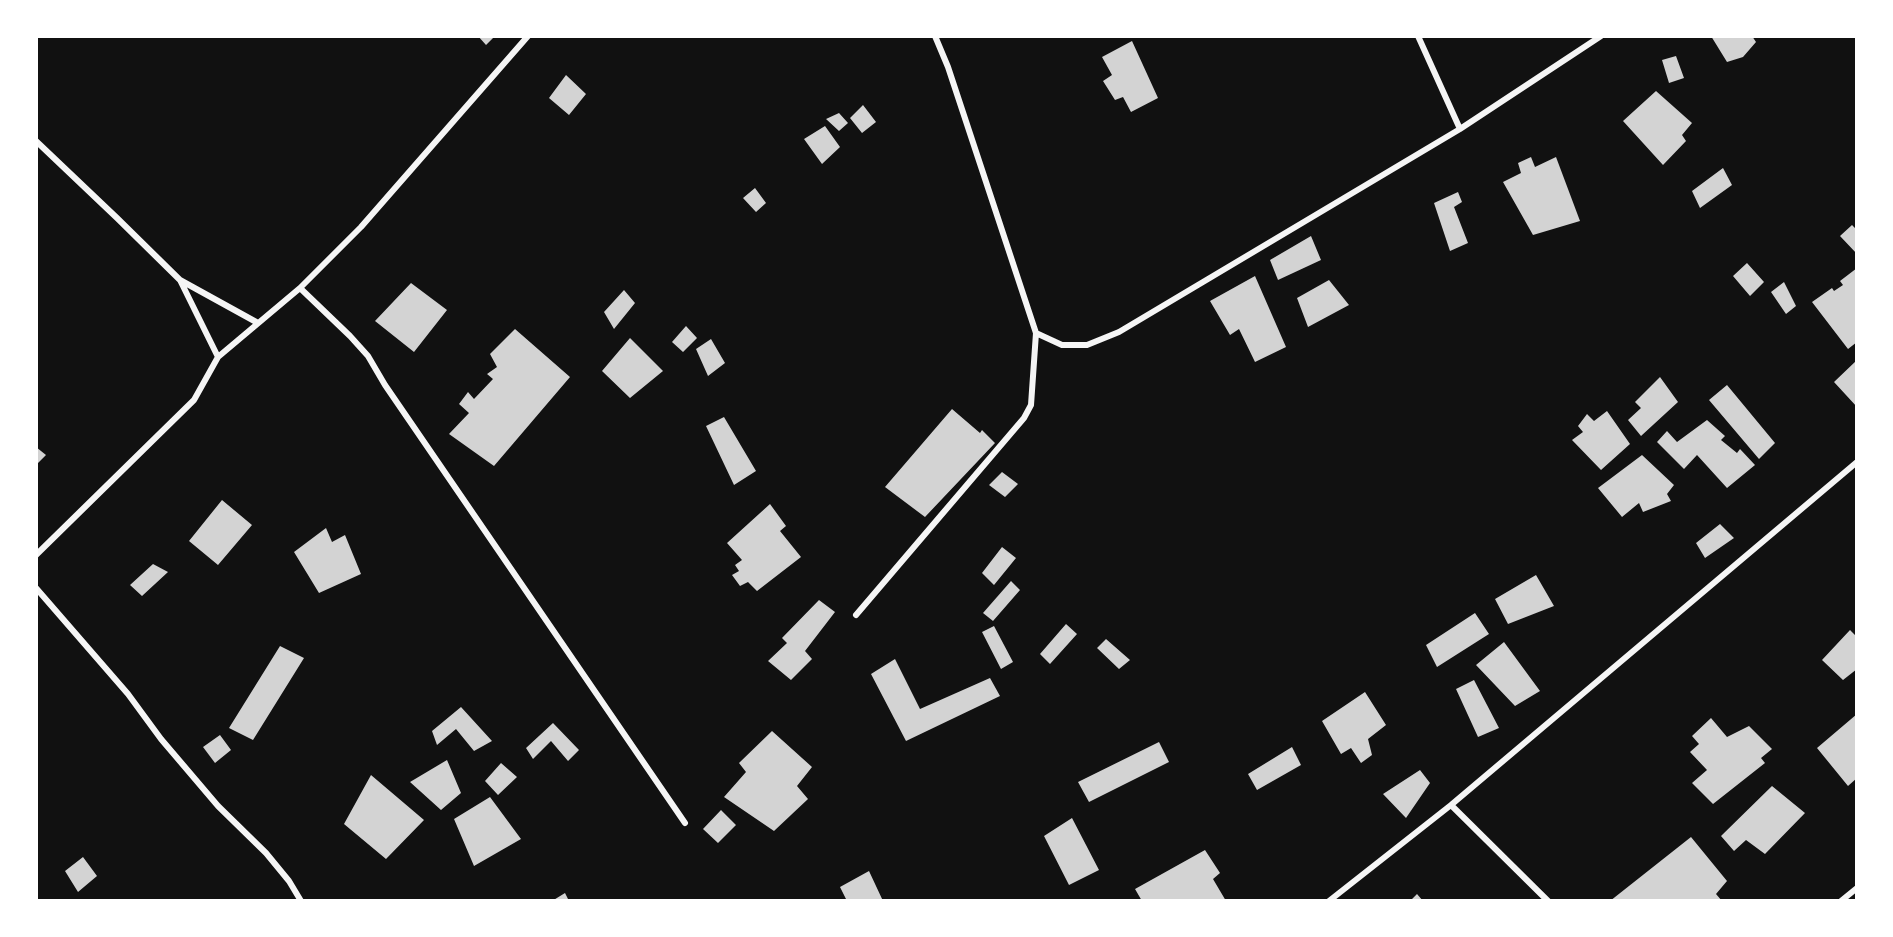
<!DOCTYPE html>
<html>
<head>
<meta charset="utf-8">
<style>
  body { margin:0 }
  #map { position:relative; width:1893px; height:937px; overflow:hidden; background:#111; font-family:"Public Sans",sans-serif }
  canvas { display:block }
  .frame { position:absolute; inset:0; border:38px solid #fff; pointer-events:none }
</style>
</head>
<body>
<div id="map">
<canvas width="1893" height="937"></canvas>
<div class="frame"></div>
</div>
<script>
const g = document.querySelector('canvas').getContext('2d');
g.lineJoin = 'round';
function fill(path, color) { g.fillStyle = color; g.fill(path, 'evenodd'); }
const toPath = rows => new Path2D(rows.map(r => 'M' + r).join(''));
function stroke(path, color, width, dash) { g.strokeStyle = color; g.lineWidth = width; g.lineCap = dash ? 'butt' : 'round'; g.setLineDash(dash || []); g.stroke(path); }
const building = toPath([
  [478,36,495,36,486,45],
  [1711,36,1752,36,1756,42,1743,57,1727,62],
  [1132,41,1158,98,1131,112,1123,97,1115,100,1103,81,1112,75,1102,57],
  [1676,56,1684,78,1669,83,1662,60],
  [566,75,586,94,569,115,549,98],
  [1656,91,1692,123,1682,135,1686,141,1663,165,1623,121],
  [863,105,876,122,862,133,850,118],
  [839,113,848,123,839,131,826,119],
  [825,126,840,147,822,164,804,139],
  [1531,157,1535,167,1556,157,1580,221,1533,235,1503,182,1521,173,1518,163],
  [1723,168,1732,185,1700,208,1692,191],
  [755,188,766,203,756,212,743,198],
  [1458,192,1462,202,1454,207,1468,243,1450,251,1434,203],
  [1852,225,1857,230,1857,254,1840,236],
  [1311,236,1321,260,1278,280,1270,260],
  [1747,263,1764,282,1750,296,1733,276],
  [1857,268,1857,342,1848,349,1812,302,1832,288,1834,291,1843,285,1840,281],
  [1255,276,1286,347,1255,362,1239,329,1230,335,1210,301],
  [1329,280,1349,305,1308,327,1297,298],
  [1784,282,1796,306,1786,314,1771,292],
  [411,283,447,310,414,352,375,321],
  [624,290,635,303,614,329,604,312],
  [686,326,697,338,683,352,672,342],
  [515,329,570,377,494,466,449,434,469,413,459,404,468,392,474,399,493,379,487,374,497,367,490,354],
  [630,338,663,371,630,398,602,371],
  [711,339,725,363,708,376,696,349],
  [1857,360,1857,407,1834,382],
  [1660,377,1678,402,1641,436,1628,420,1641,408,1635,402],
  [1727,385,1775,443,1759,459,1709,400],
  [952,409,980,433,982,430,995,443,925,517,885,487],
  [1607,411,1630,444,1601,470,1572,440,1583,432,1578,426,1587,414,1594,421],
  [724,417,756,471,734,485,706,426],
  [1707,420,1725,436,1721,440,1737,453,1740,449,1755,465,1727,488,1697,455,1684,469,1657,442,1667,431,1677,442],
  [36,447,46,455,36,465],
  [1642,455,1674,485,1667,494,1671,501,1643,512,1639,503,1622,517,1598,488],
  [1002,472,1018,484,1005,497,989,485],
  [222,500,252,525,218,565,189,541],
  [770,504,786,526,780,531,801,557,757,591,748,582,740,586,732,575,739,571,735,565,742,560,727,543],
  [1720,524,1734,538,1705,558,1696,543],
  [326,528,332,542,345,535,361,574,319,593,294,552],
  [1002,547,1016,558,994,585,982,573],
  [153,564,168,572,142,596,130,585],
  [1536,575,1554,606,1508,624,1495,599],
  [1011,581,1020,590,993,621,983,613],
  [819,600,835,612,805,651,812,659,791,680,768,661,787,643,782,638],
  [1475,613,1489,634,1437,667,1426,645],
  [1066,624,1077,634,1050,664,1040,654],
  [994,626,1013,662,1001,669,982,632],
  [1850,630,1857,637,1857,669,1843,680,1822,660],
  [1106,639,1130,660,1119,669,1097,648],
  [1504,642,1540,691,1515,706,1476,665],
  [280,646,304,658,253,740,229,728],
  [895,659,920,709,990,678,1000,696,906,741,871,674],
  [1474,680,1499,728,1478,737,1456,689],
  [1365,692,1386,725,1368,739,1372,755,1361,763,1351,748,1341,754,1322,721],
  [461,707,492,741,474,751,456,729,437,745,432,731],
  [1857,714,1857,778,1848,786,1817,748],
  [1711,718,1727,737,1749,726,1772,749,1761,758,1765,763,1713,804,1692,783,1707,770,1690,752,1699,744,1692,736],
  [553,723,579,750,568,761,551,741,533,759,526,748],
  [772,731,812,767,797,786,808,799,774,831,724,797,746,772,739,763],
  [220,735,231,750,215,763,203,747],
  [1159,742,1169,762,1089,802,1078,782],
  [1292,747,1301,765,1257,790,1248,774],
  [447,760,461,793,441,810,410,782],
  [501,763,517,777,498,795,485,781],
  [1420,770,1430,783,1406,818,1383,794],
  [371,775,424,820,386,859,344,824],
  [1772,786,1805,813,1765,854,1746,840,1734,851,1721,836],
  [490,797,521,839,474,866,454,819],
  [721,810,736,825,718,843,703,829],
  [1072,818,1099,870,1069,885,1044,836],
  [1691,837,1727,881,1716,894,1722,901,1610,901],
  [1205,850,1220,873,1213,879,1226,901,1142,901,1135,889],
  [83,857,97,876,78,892,65,871],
  [869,871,883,901,847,901,840,887],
  [565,893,569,901,552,901],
  [1417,894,1423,901,1410,901]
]);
const minor = toPath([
  [1418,36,1460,129,1601,36],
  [36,141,117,218,180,280,218,357],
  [180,280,258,323],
  [300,288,361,227,528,36],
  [1036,333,1062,345,1087,345,1119,332,1460,129],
  [36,555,194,400,218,357,300,288,350,336,368,356,385,385,685,823],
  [36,588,128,694,161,739,218,806,266,853,289,881,301,901],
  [856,615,1024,418,1031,405,1036,333,948,67,935,36],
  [1451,805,1548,901],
  [1329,901,1451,805,1857,462],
  [1841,901,1857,888]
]);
fill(building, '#d3d3d3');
stroke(minor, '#f5f5f5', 6);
</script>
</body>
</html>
